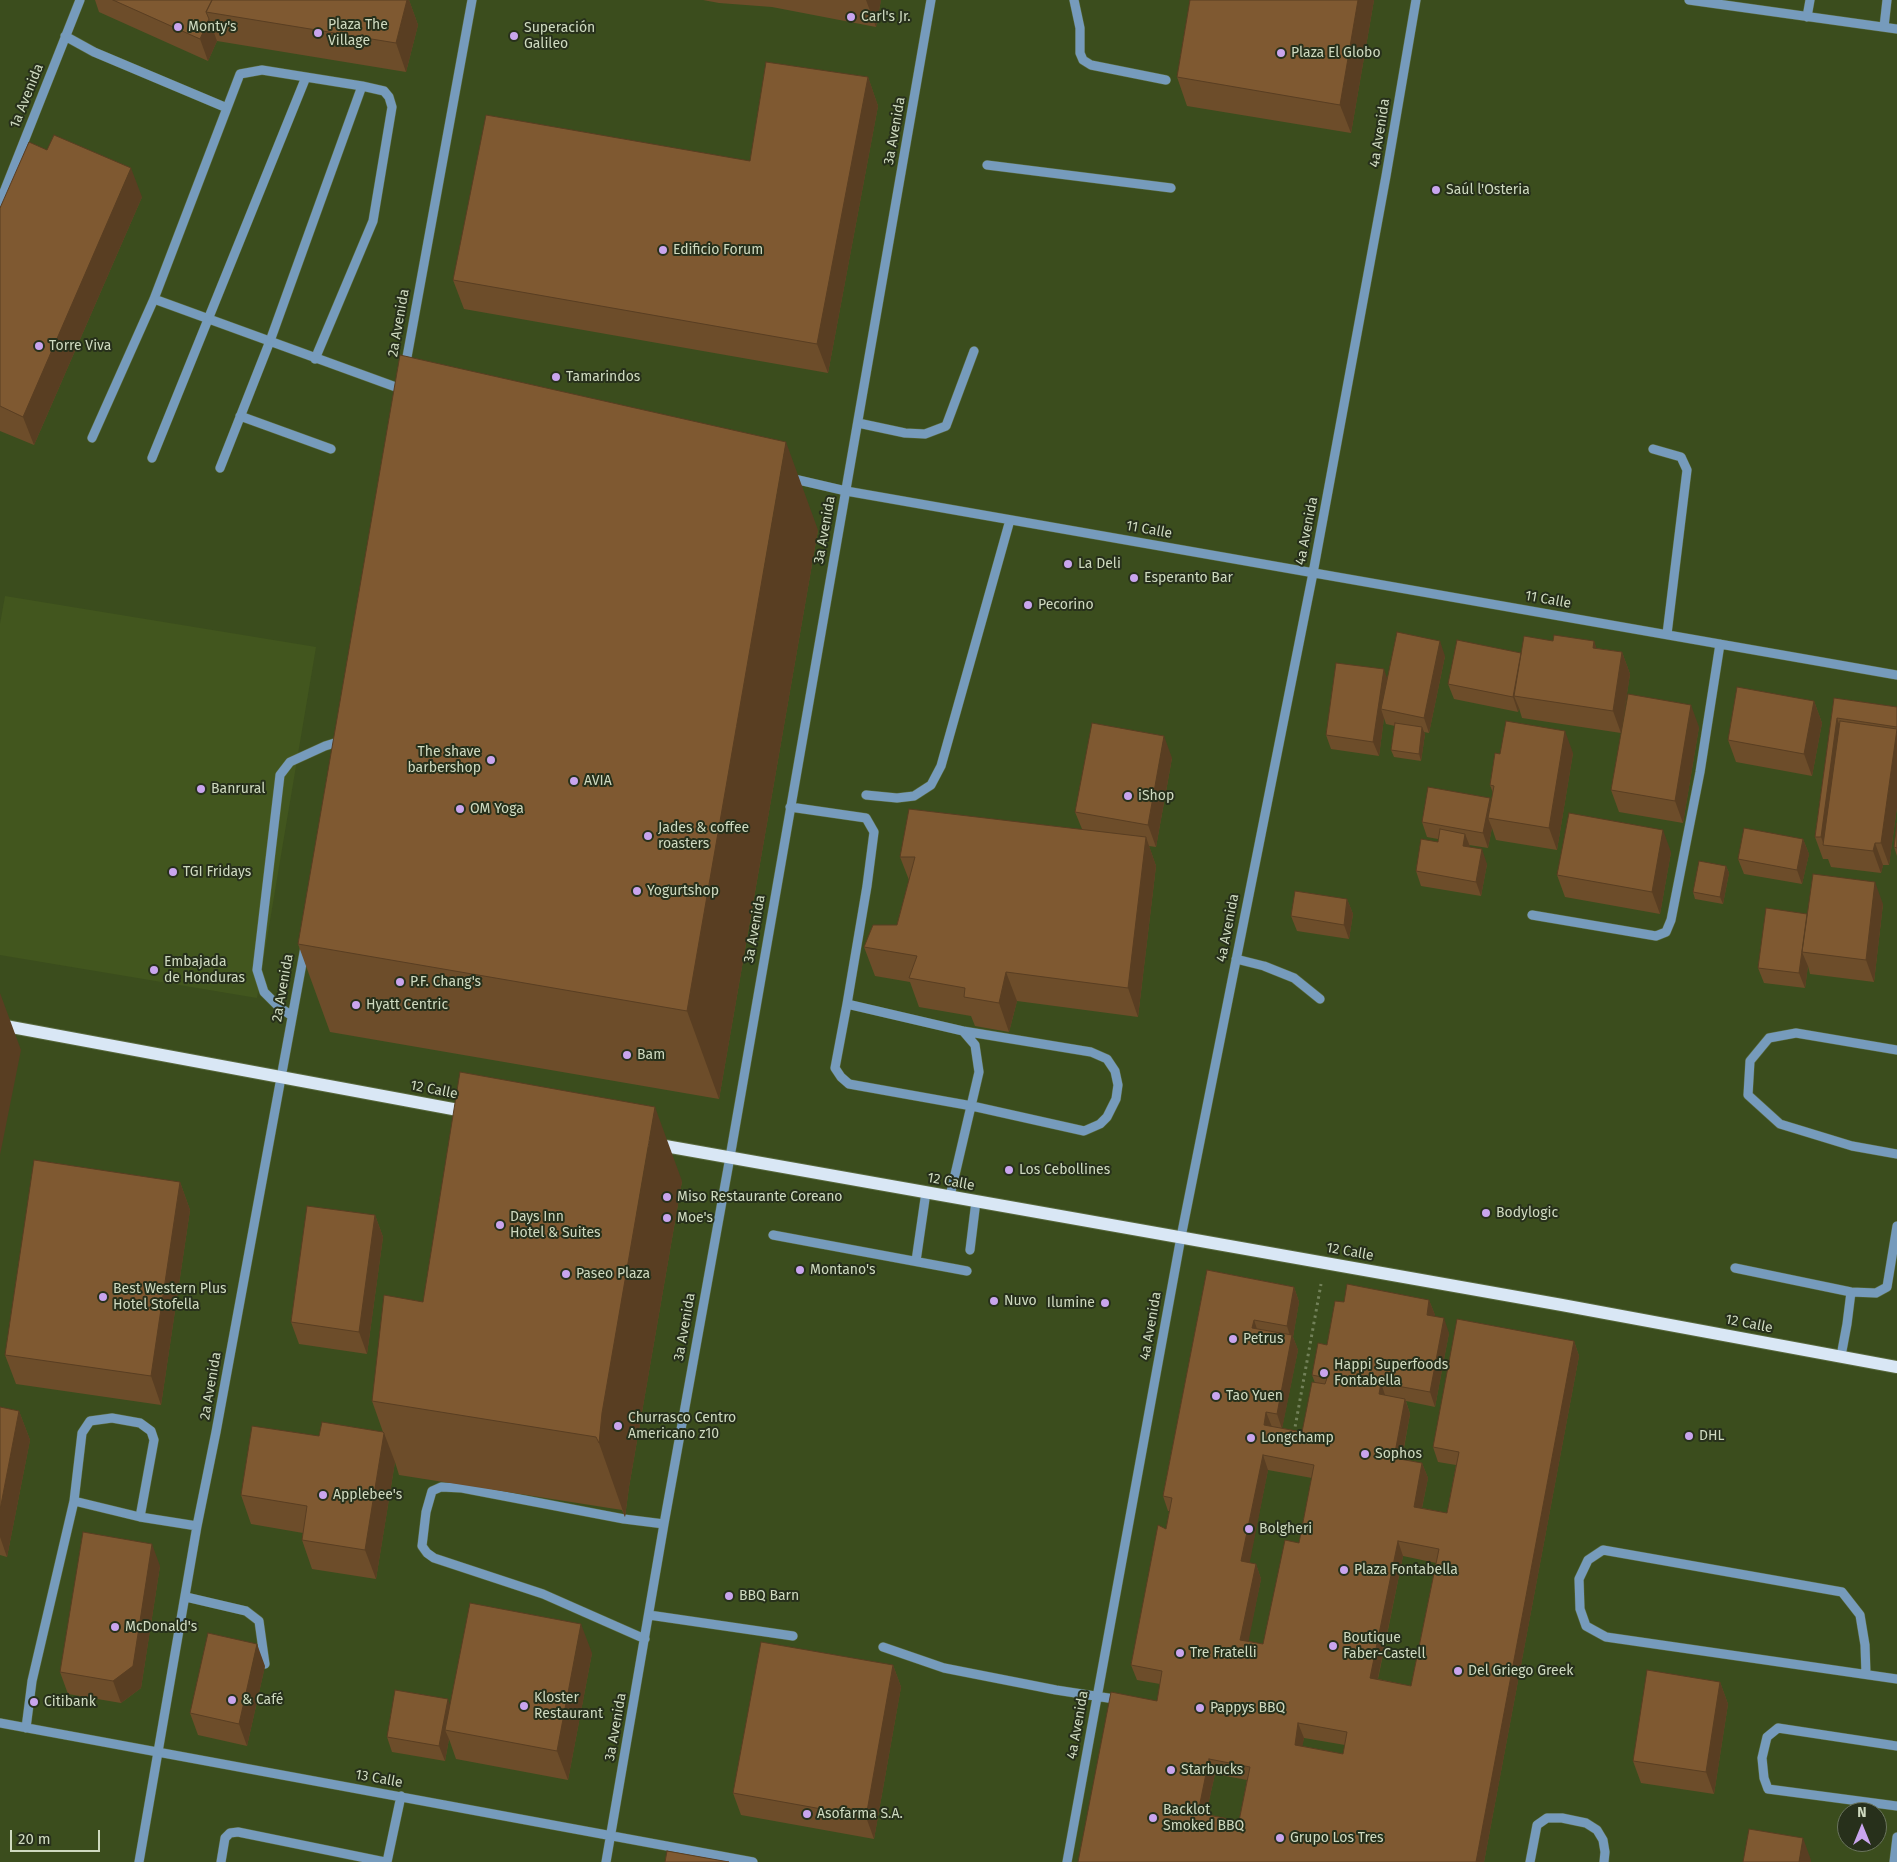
<!DOCTYPE html>
<html>
<head>
<meta charset="utf-8">
<style>
  body { margin:0 }
  #map { position:relative; width:1897px; height:1862px; overflow:hidden; background:#3b4d1d; font-family:"Fira Sans",sans-serif }
  canvas { display:block }
  .north { position:absolute; left:1837px; top:1802px; width:50px; height:50px; box-sizing:border-box; background:#27301b; border:1px solid #6a745d; border-radius:50%; rotate:0deg; font-size:14px; font-weight:700; line-height:20px; text-align:center; color:#cfdac0 }
  .north::after { content:''; display:block; margin:auto; width:18px; height:22px; background:#c9a5ee; clip-path:polygon(50% 0,100% 100%,50% 72%,0 100%) }
  .scale { position:absolute; left:10px; top:1830px; width:90px; height:22px; box-sizing:border-box; border:2px solid #cfdac0; border-top:0; padding-left:6px; font-size:15px; line-height:18px; white-space:nowrap; color:#cfdac0; -webkit-text-stroke:4px #27301b; paint-order:stroke }
</style>
</head>
<body>
<div id="map">
<canvas width="1897" height="1862"></canvas>
<div class="north">N</div>
<div class="scale">20 m</div>
</div>
<script>
const g = document.querySelector('canvas').getContext('2d');
g.lineJoin = 'round';
function fill(path, color) { g.fillStyle = color; g.fill(path, 'evenodd'); }
const toPath = rows => new Path2D(rows.map(r => 'M' + r).join(''));
function stroke(path, color, width, dash) { g.strokeStyle = color; g.lineWidth = width; g.lineCap = dash ? 'butt' : 'round'; g.setLineDash(dash || []); g.stroke(path); }
function write(font, color, halo, rows, align = 'center') {
  g.font = font + ' "Fira Sans",sans-serif'; g.lineWidth = 4; g.setLineDash([]); g.textBaseline = 'middle'; g.strokeStyle = halo; g.fillStyle = color; for (const [text, x, y, turn = 0] of rows) {
    g.save(); g.translate(x, y); g.rotate((+turn || 0) * Math.PI / 180); g.textAlign = isNaN(turn) ? turn : align; if (halo) g.strokeText(text, 0, 0); g.fillText(text, 0, 0); g.restore();
  }
}
const built = toPath([
  [5,596,316,647,257,998,0,955,0,624]
]);
const path = toPath([
  [1294,1433,1321,1284]
]);
const minor = toPath([
  [1074,0,1080,28,1080,53,1083,60,1091,65,1166,80],
  [1689,0,1897,29],
  [1807,17,1810,0],
  [1884,27,1887,0],
  [65,36,94,52,227,108],
  [987,165,1171,188],
  [0,202,80,0],
  [154,299,404,390],
  [315,359,373,221,392,107,389,97,384,91,362,86],
  [405,368,472,0],
  [240,416,331,449],
  [858,423,905,433,925,434,946,426,974,351],
  [92,438,154,299,240,74,262,70,362,86,270,341,220,468],
  [1653,449,1681,457,1687,470,1667,634],
  [152,458,306,77],
  [790,478,846,491,1897,675],
  [866,795,897,798,914,796,931,785,941,766,1010,520],
  [790,807,866,818,874,832,867,886,847,1004,835,1068,841,1077,849,1084,972,1106,1084,1131,1100,1124,1107,1117,1116,1099,1118,1085,1115,1071,1107,1059,1091,1052,963,1031,847,1004],
  [1532,915,1656,936,1666,932,1671,920,1700,772,1720,644],
  [1236,959,1264,966,1294,978,1320,999],
  [292,1016,279,1007,264,992,257,970,280,775,290,762,325,746,341,741],
  [1897,1050,1796,1033,1769,1038,1750,1061,1748,1095,1780,1124,1852,1146,1897,1154],
  [950,1196,979,1072,975,1045,963,1031],
  [773,1235,967,1271],
  [970,1250,976,1201],
  [916,1261,926,1192],
  [1735,1268,1851,1292,1876,1293,1887,1287,1897,1226],
  [1841,1356,1847,1324,1851,1292],
  [74,1501,140,1517,197,1526],
  [186,1597,246,1611,259,1621,265,1664],
  [649,1615,793,1636],
  [645,1639,543,1594,434,1558,427,1553,422,1546,426,1512,432,1491,441,1487,462,1488,624,1519,664,1524],
  [883,1647,944,1668,1056,1690,1121,1700],
  [1866,1674,1865,1645,1860,1615,1842,1592,1603,1550,1588,1560,1579,1579,1580,1609,1586,1626,1606,1637,1897,1679],
  [0,1723,753,1862],
  [26,1728,32,1681,74,1501,82,1433,90,1421,112,1418,140,1423,151,1431,154,1440,140,1517],
  [1897,1746,1778,1728,1767,1737,1762,1758,1764,1778,1768,1789,1897,1806],
  [139,1862,197,1526,216,1432,305,947],
  [221,1862,225,1838,230,1833,238,1832,385,1862],
  [387,1862,401,1796],
  [606,1862,664,1524,730,1157,931,0],
  [1067,1862,1181,1237,1313,573,1386,176,1416,0],
  [1530,1862,1537,1825,1547,1818,1562,1818,1586,1823,1597,1830,1603,1840,1605,1852,1604,1862],
  [1894,1862,1897,1837]
]);
const major = toPath([
  [0,1025,469,1112],
  [654,1144,1562,1305,1897,1367]
]);
const wall = toPath([
  [95,0,409,0,418,25,406,72,217,41,208,61,99,12],
  [703,0,881,0,876,27,772,7,719,3],
  [1190,0,1374,0,1351,133,1187,106,1177,77],
  [868,77,878,106,828,373,464,309,453,280,750,161],
  [142,197,34,445,0,431,0,208],
  [818,530,719,1099,330,1032,298,944],
  [1553,641,1594,641,1596,648,1622,652,1630,674,1621,733,1522,718,1519,708,1518,712,1454,699,1448,684,1521,653],
  [1445,656,1429,733,1424,732,1425,734,1421,761,1394,757,1391,750,1395,726,1386,724,1384,718,1379,756,1331,749,1326,735,1387,679],
  [1834,698,1897,707,1897,807,1889,865,1883,865,1881,873,1831,867,1828,859,1823,859,1815,837],
  [1814,701,1822,723,1812,776,1736,762,1728,740],
  [1699,727,1683,823,1619,812,1611,790],
  [1573,753,1557,850,1496,840,1492,828,1488,848,1469,845,1470,847,1487,864,1481,896,1421,886,1416,871,1438,842,1438,839,1427,837,1422,822,1490,798,1491,802,1493,793,1490,785,1500,754],
  [1172,758,1156,847,1149,846,1156,866,1138,1017,1017,1001,1009,1032,975,1026,971,1016,919,1007,910,982,875,976,864,947,897,925,909,880,900,857,1082,829,1075,812],
  [1897,823,1897,856,1894,847],
  [1803,839,1809,854,1802,884,1744,874,1738,859],
  [1671,852,1660,914,1565,897,1557,875],
  [1726,866,1729,873,1723,904,1695,899,1693,892],
  [1347,899,1353,914,1349,939,1297,931,1291,916],
  [1883,904,1874,982,1810,974,1808,966,1805,988,1764,983,1758,968],
  [682,1181,629,1487,625,1517,622,1510,399,1475,395,1462,376,1579,312,1569,302,1540,303,1533,251,1524,241,1495,319,1436,383,1432,372,1401],
  [180,1182,190,1210,161,1405,16,1384,5,1355],
  [375,1215,383,1237,367,1354,299,1344,291,1322],
  [1207,1270,1294,1287,1299,1302,1293,1337,1298,1350,1282,1428,1302,1432,1315,1383,1312,1375,1327,1345,1344,1302,1429,1300,1435,1315,1434,1316,1449,1333,1435,1407,1406,1401,1410,1414,1402,1459,1422,1463,1428,1478,1422,1508,1447,1513,1456,1465,1438,1462,1433,1447,1574,1341,1579,1356,1484,1862,1078,1862,1157,1701,1160,1684,1137,1680,1131,1665,1166,1529,1170,1511,1168,1511,1163,1496],
  [1268,1470,1312,1478,1299,1543,1263,1644,1248,1641,1261,1579,1256,1564,1249,1563],
  [1403,1556,1436,1563,1411,1686,1378,1679],
  [1304,1738,1345,1745,1343,1754,1302,1746],
  [1215,1774,1247,1780,1239,1821,1206,1814],
  [0,1407,19,1411,30,1440,7,1557,0,1555],
  [160,1566,141,1688,121,1703,68,1694,60,1672],
  [592,1653,568,1780,456,1759,449,1739,445,1761,392,1752,387,1737,450,1706],
  [893,1665,901,1687,874,1839,741,1815,733,1793],
  [265,1666,247,1746,198,1735,190,1713],
  [1720,1682,1728,1704,1714,1794,1641,1783,1633,1761]
]);
const shadedWall = toPath([
  [407,0,409,0,418,25,406,72,396,43],
  [866,0,881,0,876,27],
  [1358,0,1374,0,1351,133,1340,105],
  [209,19,217,41,208,61,200,39],
  [868,77,878,106,828,373,817,344],
  [131,168,142,197,34,445,23,417],
  [786,442,818,530,719,1099,687,1011],
  [1440,641,1445,656,1429,733,1424,718],
  [1594,641,1602,663,1593,648],
  [1622,652,1630,674,1621,733,1613,711],
  [1521,653,1514,696,1519,708,1518,712,1513,697],
  [1384,669,1389,684,1381,709,1384,718,1379,756,1373,742],
  [1814,701,1822,723,1812,776,1804,754],
  [1691,705,1699,727,1683,823,1675,801],
  [1837,718,1845,740,1824,845,1821,837],
  [1422,727,1425,734,1421,761,1419,754],
  [1897,729,1897,807,1889,865,1881,843],
  [1565,731,1573,753,1557,850,1549,828],
  [1164,736,1172,758,1156,847,1148,825],
  [1490,798,1495,813,1488,818,1492,828,1488,848,1483,833],
  [1663,830,1671,852,1660,914,1652,892],
  [1465,834,1471,849,1463,846],
  [1146,837,1156,866,1138,1017,1128,988],
  [1803,839,1809,854,1802,884,1797,870],
  [1875,843,1883,865,1881,873,1873,851],
  [1482,849,1487,864,1481,896,1476,882],
  [1726,866,1729,873,1723,904,1720,897],
  [1875,882,1883,904,1874,982,1866,960],
  [1347,899,1353,914,1349,939,1344,925],
  [1807,914,1802,952,1808,966,1805,988,1799,973],
  [1006,972,1017,1001,1009,1032,999,1003],
  [0,993,21,1050,0,1155],
  [655,1107,682,1181,629,1487,625,1517,599,1443,602,1413],
  [180,1182,190,1210,161,1405,151,1376],
  [375,1215,383,1237,367,1354,359,1332],
  [1294,1287,1299,1302,1293,1337,1298,1350,1282,1429,1277,1414,1291,1339,1287,1326],
  [1429,1300,1435,1315,1432,1330,1427,1315],
  [1444,1318,1449,1333,1435,1407,1430,1392],
  [1254,1320,1259,1335,1252,1328],
  [1574,1341,1579,1356,1484,1862,1476,1862],
  [1381,1383,1386,1398,1379,1394],
  [1405,1399,1410,1414,1399,1473,1394,1458],
  [19,1411,30,1440,7,1557,0,1537,0,1510],
  [1266,1412,1272,1427,1264,1425],
  [384,1433,395,1462,376,1579,365,1550],
  [1263,1455,1268,1470,1247,1576,1241,1561],
  [1422,1463,1428,1478,1419,1522,1414,1507],
  [1398,1541,1403,1556,1375,1692,1370,1678],
  [152,1544,160,1566,141,1688,121,1703,113,1681],
  [1256,1564,1261,1579,1246,1654,1240,1640],
  [581,1624,592,1653,568,1780,557,1751],
  [257,1644,265,1666,247,1746,239,1724],
  [893,1665,901,1687,874,1839,866,1817],
  [1720,1682,1728,1704,1714,1794,1706,1772],
  [448,1699,453,1714,445,1730,449,1739,445,1761,439,1746],
  [1298,1723,1304,1738,1300,1760,1295,1745],
  [1209,1759,1215,1774,1203,1827,1198,1813],
  [1803,1838,1811,1860,1811,1862,1799,1862]
]);
const building = toPath([
  [113,0,212,0,206,12,209,19,200,39,113,0],
  [212,0,407,0,396,43,206,12,212,0],
  [1190,0,1358,0,1340,105,1177,77,1190,0],
  [766,62,868,77,817,344,453,280,486,115,750,161,766,62],
  [54,135,131,168,23,417,0,406,0,208,29,142,47,150,54,135],
  [400,355,786,442,687,1011,298,944,400,355],
  [1397,632,1440,641,1424,718,1381,709,1397,632],
  [1554,635,1594,641,1593,648,1622,652,1613,711,1514,696,1524,636,1553,641,1554,635],
  [1457,640,1521,653,1513,697,1448,684,1457,640],
  [1336,663,1384,669,1373,742,1326,735,1336,663],
  [1737,687,1814,701,1804,754,1728,740,1737,687],
  [1628,694,1691,705,1675,801,1611,790,1628,694],
  [1834,698,1897,707,1897,727,1837,718,1821,837,1815,837,1834,698],
  [1506,721,1565,731,1549,828,1488,818,1494,786,1490,785,1495,753,1500,754,1506,721],
  [1840,721,1897,729,1881,843,1875,843,1873,851,1823,845,1840,721],
  [1092,723,1164,736,1148,825,1075,812,1092,723],
  [1395,723,1422,727,1419,754,1391,750,1395,723],
  [1428,787,1490,798,1483,833,1422,822,1428,787],
  [909,809,1146,837,1128,988,1006,972,999,1003,964,997,965,988,909,978,917,956,864,947,873,925,897,925,915,857,900,857,909,809],
  [1569,813,1663,830,1652,892,1557,875,1569,813],
  [1897,823,1897,848,1894,847,1897,823],
  [1744,828,1803,839,1797,870,1738,859,1744,828],
  [1440,829,1465,834,1463,846,1482,849,1476,882,1416,871,1421,839,1438,842,1440,829],
  [1699,861,1726,866,1720,897,1693,892,1699,861],
  [1813,874,1875,882,1866,960,1802,952,1813,874],
  [1295,891,1347,899,1344,925,1291,916,1295,891],
  [1766,908,1807,914,1799,973,1758,968,1766,908],
  [460,1072,655,1107,602,1413,599,1443,596,1437,372,1401,384,1295,423,1302,460,1072],
  [34,1160,180,1182,151,1376,5,1355,34,1160],
  [307,1206,375,1215,359,1332,291,1322,307,1206],
  [1207,1270,1294,1287,1287,1326,1254,1320,1252,1328,1292,1335,1277,1414,1266,1412,1264,1425,1302,1432,1312,1382,1325,1384,1327,1378,1312,1375,1318,1343,1327,1345,1335,1301,1344,1302,1347,1284,1429,1300,1427,1315,1444,1318,1430,1392,1381,1383,1379,1394,1405,1399,1394,1458,1422,1463,1414,1507,1447,1513,1459,1452,1433,1447,1457,1319,1574,1341,1476,1862,1078,1862,1111,1692,1157,1701,1162,1671,1131,1665,1158,1525,1166,1529,1172,1498,1163,1496,1207,1270],
  [1263,1455,1314,1465,1299,1543,1285,1540,1263,1644,1240,1640,1256,1564,1241,1561,1263,1455],
  [1398,1541,1439,1549,1411,1686,1370,1678,1398,1541],
  [1298,1723,1347,1732,1343,1754,1295,1745,1298,1723],
  [1209,1759,1250,1767,1239,1821,1198,1813,1209,1759],
  [0,1407,19,1411,0,1510,0,1407],
  [322,1422,383,1432,384,1433,365,1550,302,1540,307,1506,241,1495,252,1426,319,1436,322,1422],
  [83,1532,152,1544,133,1666,113,1681,60,1672,83,1532],
  [470,1603,581,1624,557,1751,445,1730,470,1603],
  [208,1633,257,1644,239,1724,190,1713,208,1633],
  [761,1642,893,1665,866,1817,733,1793,761,1642],
  [1647,1670,1720,1682,1706,1772,1633,1761,1647,1670],
  [395,1690,448,1699,439,1746,387,1737,395,1690],
  [1749,1829,1803,1838,1799,1862,1743,1862,1749,1829],
  [667,1851,729,1862,665,1862,667,1851]
]);
const markers = [
  [851,17,5,"#c9a5ee"],
  [178,27,5,"#c9a5ee"],
  [318,33,5,"#c9a5ee"],
  [514,36,5,"#c9a5ee"],
  [1281,53,5,"#c9a5ee"],
  [1436,190,5,"#c9a5ee"],
  [663,250,5,"#c9a5ee"],
  [39,346,5,"#c9a5ee"],
  [556,377,5,"#c9a5ee"],
  [1068,564,5,"#c9a5ee"],
  [1134,578,5,"#c9a5ee"],
  [1028,605,5,"#c9a5ee"],
  [491,760,5,"#c9a5ee"],
  [574,781,5,"#c9a5ee"],
  [201,789,5,"#c9a5ee"],
  [1128,796,5,"#c9a5ee"],
  [460,809,5,"#c9a5ee"],
  [648,836,5,"#c9a5ee"],
  [173,872,5,"#c9a5ee"],
  [637,891,5,"#c9a5ee"],
  [154,970,5,"#c9a5ee"],
  [400,982,5,"#c9a5ee"],
  [356,1005,5,"#c9a5ee"],
  [627,1055,5,"#c9a5ee"],
  [1009,1170,5,"#c9a5ee"],
  [667,1197,5,"#c9a5ee"],
  [1486,1213,5,"#c9a5ee"],
  [667,1218,5,"#c9a5ee"],
  [500,1225,5,"#c9a5ee"],
  [800,1270,5,"#c9a5ee"],
  [566,1274,5,"#c9a5ee"],
  [103,1297,5,"#c9a5ee"],
  [994,1301,5,"#c9a5ee"],
  [1105,1303,5,"#c9a5ee"],
  [1233,1339,5,"#c9a5ee"],
  [1324,1373,5,"#c9a5ee"],
  [1216,1396,5,"#c9a5ee"],
  [618,1426,5,"#c9a5ee"],
  [1689,1436,5,"#c9a5ee"],
  [1251,1438,5,"#c9a5ee"],
  [1365,1454,5,"#c9a5ee"],
  [323,1495,5,"#c9a5ee"],
  [1249,1529,5,"#c9a5ee"],
  [1344,1570,5,"#c9a5ee"],
  [729,1596,5,"#c9a5ee"],
  [115,1627,5,"#c9a5ee"],
  [1333,1646,5,"#c9a5ee"],
  [1180,1653,5,"#c9a5ee"],
  [1458,1671,5,"#c9a5ee"],
  [232,1700,5,"#c9a5ee"],
  [34,1702,5,"#c9a5ee"],
  [524,1706,5,"#c9a5ee"],
  [1200,1708,5,"#c9a5ee"],
  [1171,1770,5,"#c9a5ee"],
  [807,1814,5,"#c9a5ee"],
  [1153,1818,5,"#c9a5ee"],
  [1280,1838,5,"#c9a5ee"]
];
const poiNames = [
  ["Carl's Jr.",861,17],
  ["Plaza The",328,25],
  ["Village",328,41],
  ["Monty's",188,27],
  ["Superación",524,28],
  ["Galileo",524,44],
  ["Plaza El Globo",1291,53],
  ["Saúl l'Osteria",1446,190],
  ["Edificio Forum",673,250],
  ["Torre Viva",49,346],
  ["Tamarindos",566,377],
  ["La Deli",1078,564],
  ["Esperanto Bar",1144,578],
  ["Pecorino",1038,605],
  ["The shave",481,752,"right"],
  ["barbershop",481,768,"right"],
  ["AVIA",584,781],
  ["Banrural",211,789],
  ["iShop",1138,796],
  ["OM Yoga",470,809],
  ["Jades & coffee",658,828],
  ["roasters",658,844],
  ["TGI Fridays",183,872],
  ["Yogurtshop",647,891],
  ["Embajada",164,962],
  ["de Honduras",164,978],
  ["P.F. Chang's",410,982],
  ["Hyatt Centric",366,1005],
  ["Bam",637,1055],
  ["Los Cebollines",1019,1170],
  ["Miso Restaurante Coreano",677,1197],
  ["Bodylogic",1496,1213],
  ["Days Inn",510,1217],
  ["Hotel & Suites",510,1233],
  ["Moe's",677,1218],
  ["Montano's",810,1270],
  ["Paseo Plaza",576,1274],
  ["Best Western Plus",113,1289],
  ["Hotel Stofella",113,1305],
  ["Nuvo",1004,1301],
  ["Ilumine",1095,1303,"right"],
  ["Petrus",1243,1339],
  ["Happi Superfoods",1334,1365],
  ["Fontabella",1334,1381],
  ["Tao Yuen",1226,1396],
  ["Churrasco Centro",628,1418],
  ["Americano z10",628,1434],
  ["DHL",1699,1436],
  ["Longchamp",1261,1438],
  ["Sophos",1375,1454],
  ["Applebee's",333,1495],
  ["Bolgheri",1259,1529],
  ["Plaza Fontabella",1354,1570],
  ["BBQ Barn",739,1596],
  ["McDonald's",125,1627],
  ["Boutique",1343,1638],
  ["Faber-Castell",1343,1654],
  ["Tre Fratelli",1190,1653],
  ["Del Griego Greek",1468,1671],
  ["Kloster",534,1698],
  ["Restaurant",534,1714],
  ["& Café",242,1700],
  ["Citibank",44,1702],
  ["Pappys BBQ",1210,1708],
  ["Starbucks",1181,1770],
  ["Backlot",1163,1810],
  ["Smoked BBQ",1163,1826],
  ["Asofarma S.A.",817,1814],
  ["Grupo Los Tres",1290,1838]
];
const streetNames = [
  ["1a Avenida",27,96,-68],
  ["3a Avenida",895,131,-80],
  ["4a Avenida",1380,133,-81],
  ["2a Avenida",399,323,-80],
  ["3a Avenida",825,530,-80],
  ["11 Calle",1149,530,10],
  ["4a Avenida",1307,531,-79],
  ["11 Calle",1548,600,10],
  ["4a Avenida",1228,928,-79],
  ["3a Avenida",755,929,-80],
  ["2a Avenida",283,988,-80],
  ["12 Calle",434,1090,11],
  ["12 Calle",951,1182,10],
  ["12 Calle",1350,1252,10],
  ["12 Calle",1749,1324,11],
  ["4a Avenida",1151,1326,-80],
  ["3a Avenida",685,1327,-80],
  ["2a Avenida",211,1386,-80],
  ["4a Avenida",1078,1725,-80],
  ["3a Avenida",616,1727,-80],
  ["13 Calle",379,1779,10]
];
fill(built, '#42561e');
stroke(minor, '#59693e', 10);
stroke(major, '#59693e', 14);
stroke(path, '#728159', 3, [2.5, 4]);
stroke(minor, '#769bbc', 9);
stroke(major, '#d9e7f5', 12);
fill(wall, '#6d4d2a');
fill(shadedWall, '#593e22');
fill(building, '#7f5931');
stroke(building, '#593e22', 1);
for (const [x, y, r, color] of markers) { const dot = new Path2D(); dot.arc(x, y, r, 0, 2 * Math.PI); g.fillStyle = color; g.fill(dot); stroke(dot, '#27301b', 2); }
write('14px', '#cfdac0', '#27301b', poiNames, 'left');
write('14px', '#cfdac0', '#27301b', streetNames);
</script>
</body>
</html>
